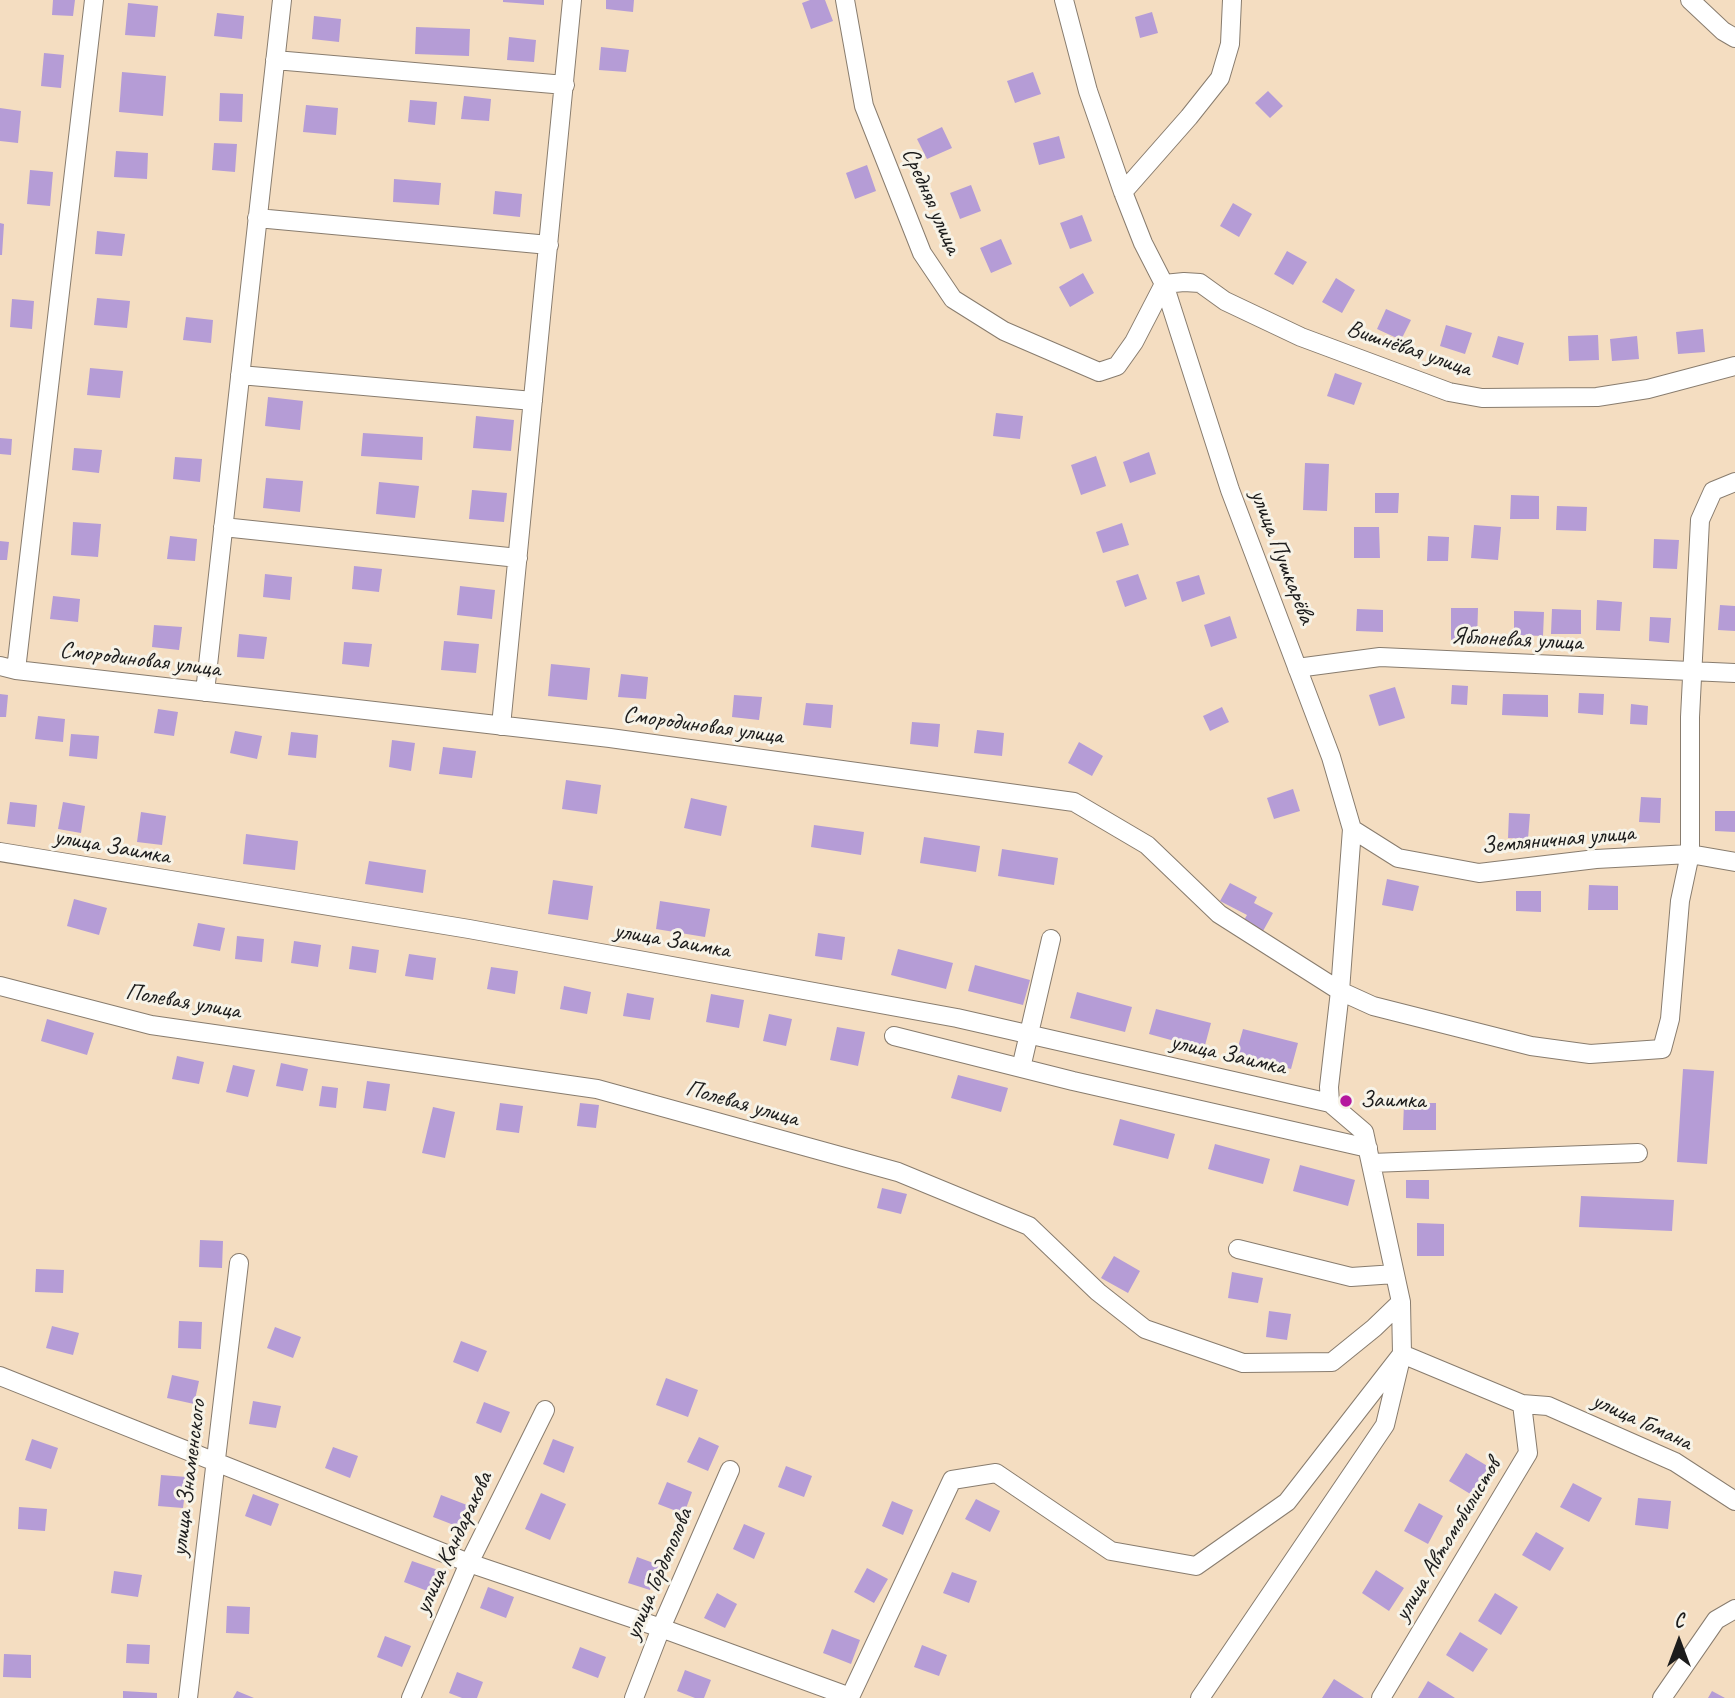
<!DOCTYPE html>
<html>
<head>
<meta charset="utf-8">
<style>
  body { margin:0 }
  #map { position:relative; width:1735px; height:1698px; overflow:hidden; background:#f4ddc1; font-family:Caveat,sans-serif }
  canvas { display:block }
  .north { position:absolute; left:1644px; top:1607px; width:70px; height:70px; -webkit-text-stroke:5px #f7f3e8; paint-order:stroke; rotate:0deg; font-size:19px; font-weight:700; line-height:28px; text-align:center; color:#1c1c1c }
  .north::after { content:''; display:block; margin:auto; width:24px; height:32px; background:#1c1c1c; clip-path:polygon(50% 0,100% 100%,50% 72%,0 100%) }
</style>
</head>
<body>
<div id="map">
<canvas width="1735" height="1698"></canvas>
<div class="north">С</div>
</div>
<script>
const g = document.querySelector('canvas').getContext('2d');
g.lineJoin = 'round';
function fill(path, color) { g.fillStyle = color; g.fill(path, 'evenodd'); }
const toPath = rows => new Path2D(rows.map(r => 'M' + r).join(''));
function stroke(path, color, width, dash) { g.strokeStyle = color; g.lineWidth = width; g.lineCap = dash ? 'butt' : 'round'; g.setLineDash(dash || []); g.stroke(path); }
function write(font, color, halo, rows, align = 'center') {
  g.font = font + ' Caveat,sans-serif'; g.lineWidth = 6; g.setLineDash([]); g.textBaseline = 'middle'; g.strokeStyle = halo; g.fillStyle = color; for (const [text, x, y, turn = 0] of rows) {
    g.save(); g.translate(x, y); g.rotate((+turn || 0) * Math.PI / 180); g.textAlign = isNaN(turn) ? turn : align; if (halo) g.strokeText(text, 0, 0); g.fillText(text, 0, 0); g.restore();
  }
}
const building = toPath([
  [53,0,75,0,73,16,52,15],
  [503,0,544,0,544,5,503,2],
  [606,0,634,0,633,12,606,9],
  [810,0,825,0,833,21,811,29,802,3],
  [128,3,158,6,155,37,125,35],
  [1152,12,1158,33,1140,38,1135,17],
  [217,13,244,16,242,39,214,36],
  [314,16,341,19,339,42,312,39],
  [416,27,470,29,469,56,415,54],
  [509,37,536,40,534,62,507,60],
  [601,47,629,50,626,72,599,70],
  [44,53,64,55,61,88,41,86],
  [122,72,166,76,163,116,119,112],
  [1033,72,1041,94,1015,103,1007,81],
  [1268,91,1283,106,1270,118,1255,103],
  [220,93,243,94,242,122,219,121],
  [464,96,491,99,489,121,461,119],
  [410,100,437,102,435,125,408,122],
  [306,105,338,108,336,135,303,132],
  [0,108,21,111,18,143,0,141],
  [942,127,952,148,927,159,917,139],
  [1059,136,1065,158,1039,165,1033,143],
  [214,143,237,144,235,172,212,170],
  [116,151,148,153,147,179,114,177],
  [867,165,876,191,855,199,846,173],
  [30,170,53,172,50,206,27,204],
  [394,179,441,183,439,205,393,202],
  [971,185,981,211,960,219,950,193],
  [495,191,522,194,520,217,493,214],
  [1233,203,1252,214,1239,237,1220,226],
  [1082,215,1092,241,1070,249,1060,223],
  [0,223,4,224,2,255,0,255],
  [97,231,125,234,122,256,95,254],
  [1001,239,1012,264,991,273,980,248],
  [1287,251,1307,262,1293,285,1274,274],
  [1083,273,1094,293,1070,307,1059,287],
  [1336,278,1355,290,1342,313,1322,302],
  [97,298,130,301,127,328,94,325],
  [12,299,34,301,32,329,10,327],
  [1386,309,1411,320,1401,340,1377,329],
  [186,317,213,320,211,343,183,340],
  [1446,325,1472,333,1465,354,1440,346],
  [1703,329,1705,352,1678,354,1676,332],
  [1598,335,1599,360,1569,361,1568,336],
  [1498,336,1524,343,1518,365,1492,357],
  [1637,336,1639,359,1612,361,1610,339],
  [90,368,123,371,120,398,87,395],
  [1335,373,1362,383,1354,405,1327,396],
  [268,397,303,401,300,430,265,426],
  [996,413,1023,416,1020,439,993,436],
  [476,416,514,420,511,451,473,448],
  [363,433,423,437,422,460,361,456],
  [0,438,12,439,11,455,0,454],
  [74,448,102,450,99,473,72,470],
  [1149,452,1156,474,1130,483,1123,462],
  [1096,456,1106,486,1081,495,1071,465],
  [175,457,202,459,200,482,173,479],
  [1305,463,1329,464,1327,511,1303,510],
  [266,478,303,481,300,512,263,508],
  [379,482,419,486,415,518,376,514],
  [472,490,507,493,504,522,469,519],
  [1375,493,1399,493,1398,513,1375,513],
  [1511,495,1539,496,1539,519,1510,519],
  [1557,506,1587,507,1586,531,1556,530],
  [73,522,101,524,98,557,71,555],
  [1122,523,1129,545,1103,553,1096,532],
  [1474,525,1501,527,1498,560,1471,558],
  [1354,527,1379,527,1380,558,1354,558],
  [170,536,197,539,195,561,167,559],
  [1428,536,1449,537,1448,561,1427,561],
  [1654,539,1679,540,1677,569,1653,568],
  [0,541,9,542,7,560,0,560],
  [354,566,382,569,379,592,352,589],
  [265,574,292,577,290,600,263,597],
  [1138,574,1147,599,1125,607,1116,581],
  [1199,575,1205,594,1182,602,1176,582],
  [460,586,495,590,492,619,457,615],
  [53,596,80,599,78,622,50,619],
  [1597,600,1622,602,1620,631,1596,630],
  [1720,605,1735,606,1735,631,1718,630],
  [1451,608,1478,608,1477,640,1451,640],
  [1357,609,1383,610,1383,632,1356,631],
  [1552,609,1581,610,1581,634,1551,634],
  [1514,611,1544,612,1543,636,1514,635],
  [1230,616,1237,638,1211,647,1204,625],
  [1650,617,1671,618,1669,643,1649,641],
  [154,625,182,627,179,650,152,647],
  [239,634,267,637,264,659,237,657],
  [444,641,479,644,476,673,441,670],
  [344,642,372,644,369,667,342,664],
  [551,664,590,668,587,700,548,696],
  [621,674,648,677,646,699,618,697],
  [1452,685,1468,686,1467,705,1451,704],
  [1395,687,1405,718,1379,726,1369,695],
  [1579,693,1604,694,1603,715,1578,713],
  [0,694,8,695,6,717,0,717],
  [1503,694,1548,695,1548,717,1502,715],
  [734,695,762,697,759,720,732,717],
  [806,703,833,705,831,728,803,725],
  [1631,704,1648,706,1647,725,1630,724],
  [1222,707,1229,722,1210,731,1203,716],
  [158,709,178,712,174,736,154,733],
  [38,716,65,719,63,742,35,739],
  [912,722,940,724,938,747,910,744],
  [977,730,1004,733,1002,756,974,753],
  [235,731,262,736,257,759,230,753],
  [291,732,318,735,316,758,288,755],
  [71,734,99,736,97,759,69,756],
  [392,740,415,743,411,771,389,767],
  [1079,742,1103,756,1092,776,1068,763],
  [443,747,476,751,472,778,439,774],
  [566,780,601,785,597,814,562,809],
  [1293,789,1300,811,1274,819,1267,798],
  [1641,797,1661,798,1660,823,1639,822],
  [691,798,727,806,721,836,684,828],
  [10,802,37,805,35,827,7,824],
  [63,802,85,806,81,833,58,829],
  [1715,811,1735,811,1735,832,1715,831],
  [141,812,166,816,162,845,137,842],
  [1509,813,1530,814,1528,839,1508,838],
  [814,825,864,832,861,855,811,847],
  [246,834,298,841,295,870,243,864],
  [924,837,980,846,976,872,920,863],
  [1002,849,1058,858,1054,885,998,876],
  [369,861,426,870,423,893,365,884],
  [1387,879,1419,886,1413,911,1382,905],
  [553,880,593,886,588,920,548,914],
  [1230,883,1257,897,1254,903,1273,913,1263,931,1244,920,1247,915,1220,901],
  [1589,885,1618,886,1618,910,1588,910],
  [1516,891,1541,891,1541,912,1516,911],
  [74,899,107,908,99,935,67,926],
  [660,901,710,909,705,937,656,929],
  [198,923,225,928,220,951,193,946],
  [818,933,845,937,842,960,815,956],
  [237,936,264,939,262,962,235,959],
  [294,941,321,945,318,967,291,963],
  [352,946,379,950,376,973,349,969],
  [898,949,953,963,946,989,891,975],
  [409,954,436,958,433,980,405,976],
  [975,965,1030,980,1023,1005,968,991],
  [491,967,518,971,515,994,487,989],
  [564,986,591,992,587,1014,560,1009],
  [1077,992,1132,1007,1125,1032,1070,1018],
  [627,993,654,998,650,1020,623,1016],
  [711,994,744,1000,739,1028,706,1022],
  [1156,1009,1211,1023,1204,1049,1149,1034],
  [769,1014,792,1019,786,1046,763,1041],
  [47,1019,94,1033,87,1055,41,1041],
  [837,1027,865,1032,858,1066,830,1060],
  [1243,1029,1298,1043,1291,1069,1236,1054],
  [177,1056,204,1062,199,1084,172,1079],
  [281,1063,308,1069,303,1091,276,1086],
  [233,1065,255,1070,248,1097,226,1092],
  [1683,1069,1714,1071,1707,1164,1677,1162],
  [958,1075,1008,1088,1001,1112,951,1098],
  [367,1081,390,1084,386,1111,363,1108],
  [322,1086,338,1088,336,1108,319,1106],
  [500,1103,523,1106,519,1133,496,1130],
  [580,1103,599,1105,596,1128,577,1126],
  [1404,1103,1436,1103,1436,1130,1403,1130],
  [433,1107,455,1112,445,1158,422,1153],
  [1120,1119,1175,1134,1168,1159,1113,1145],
  [1215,1144,1270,1159,1263,1184,1208,1169],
  [1300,1165,1355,1180,1348,1206,1293,1191],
  [1406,1180,1429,1180,1429,1199,1406,1198],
  [882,1188,907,1194,901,1214,877,1208],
  [1581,1196,1674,1200,1672,1231,1579,1227],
  [1417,1223,1444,1224,1444,1256,1417,1256],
  [200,1240,223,1241,222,1268,199,1267],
  [1114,1256,1140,1271,1128,1293,1101,1278],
  [36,1269,64,1270,63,1293,35,1292],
  [1232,1272,1263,1278,1258,1303,1228,1298],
  [1269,1311,1291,1314,1287,1340,1266,1337],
  [179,1321,202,1322,201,1349,178,1348],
  [52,1326,79,1333,73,1355,46,1348],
  [275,1327,301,1337,293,1358,267,1348],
  [461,1341,487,1351,478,1372,453,1362],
  [172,1375,199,1381,194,1404,167,1398],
  [666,1378,698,1390,688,1417,656,1405],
  [253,1401,281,1406,276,1428,249,1424],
  [484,1402,510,1412,501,1433,476,1423],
  [699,1437,719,1446,708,1471,687,1462],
  [32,1439,58,1448,51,1469,25,1460],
  [553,1439,574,1447,564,1473,543,1464],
  [333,1447,358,1456,350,1478,325,1468],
  [1466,1453,1489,1467,1472,1495,1449,1481],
  [786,1466,812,1476,804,1497,778,1487],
  [161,1475,187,1477,183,1508,158,1506],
  [667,1482,692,1492,684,1514,658,1504],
  [1573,1483,1602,1498,1589,1522,1560,1507],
  [541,1493,566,1504,550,1540,525,1529],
  [253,1494,279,1504,271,1526,245,1516],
  [441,1495,467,1505,459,1527,433,1517],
  [1638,1498,1671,1501,1668,1529,1635,1525],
  [976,1499,1000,1511,990,1532,965,1519],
  [892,1501,913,1510,903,1535,882,1526],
  [1419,1503,1443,1516,1428,1544,1404,1531],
  [19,1507,47,1509,45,1531,18,1529],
  [744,1524,765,1533,754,1559,733,1549],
  [1536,1532,1564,1548,1550,1571,1522,1555],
  [637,1557,659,1565,650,1590,628,1583],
  [412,1561,438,1570,430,1592,404,1582],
  [867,1568,888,1579,874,1603,854,1592],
  [1376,1570,1404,1588,1389,1611,1362,1593],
  [114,1571,142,1575,138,1597,111,1593],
  [952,1572,977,1581,969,1603,943,1593],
  [488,1587,514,1597,506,1618,480,1608],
  [717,1593,737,1604,725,1628,704,1618],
  [1495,1593,1518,1607,1501,1635,1478,1621],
  [227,1606,250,1607,249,1634,226,1633],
  [832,1629,860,1640,851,1664,823,1653],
  [1460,1632,1488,1649,1473,1672,1446,1655],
  [385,1636,411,1646,402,1667,377,1657],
  [127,1644,150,1645,149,1664,126,1663],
  [922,1645,947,1655,939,1676,914,1667],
  [580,1647,606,1657,598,1678,572,1668],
  [4,1654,31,1655,31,1678,3,1677],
  [685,1670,711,1680,704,1698,695,1698,677,1691],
  [457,1672,483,1682,477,1698,462,1698,449,1693],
  [1334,1679,1364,1698,1322,1698],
  [1428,1681,1455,1698,1418,1698],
  [123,1691,157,1693,157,1698,123,1698],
  [237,1691,254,1698,233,1698],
  [1712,1691,1725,1698,1708,1698]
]);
const minor = toPath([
  [845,0,864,106,922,253,953,299,1004,331,1099,372,1117,366,1134,342,1164,284,1184,282,1200,283,1225,301,1301,337,1449,392,1482,398,1597,397,1648,389,1735,366],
  [1064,0,1088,91,1123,192,1143,243,1164,284,1230,490,1331,757,1352,829,1340,991,1329,1087,1330,1103,1364,1132,1401,1302,1402,1354,1385,1425,1200,1698],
  [1690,0,1723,31,1735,38],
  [275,60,565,85],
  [1123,192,1189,117,1220,78,1230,44,1232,0],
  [257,218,549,245],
  [240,375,533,401],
  [223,527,518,558],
  [0,666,16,670,610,738,1074,802,1147,845,1219,914,1340,991,1373,1006,1531,1046,1590,1054,1662,1049,1670,1019,1680,901,1690,854,1690,717,1700,520,1713,491,1735,482],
  [1297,668,1380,657,1735,673],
  [16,670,94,0],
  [205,692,282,0],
  [501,726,572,0],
  [1352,829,1398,858,1479,873,1596,859,1690,854,1735,862],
  [0,852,469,929,957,1018,1330,1103],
  [0,986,151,1025,597,1089,898,1172,1029,1226,1098,1292,1145,1329,1243,1363,1332,1362,1374,1328,1401,1302],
  [894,1036,1073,1081,1368,1148],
  [1021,1068,1051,939],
  [1371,1163,1638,1153],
  [1238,1249,1351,1277,1395,1274],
  [0,1376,469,1563,661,1628,850,1697,952,1480,996,1473,1111,1551,1196,1566,1287,1502,1402,1354,1522,1404,1528,1453,1381,1698],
  [1522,1404,1548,1406,1675,1462,1735,1501],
  [188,1698,239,1263],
  [411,1698,469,1563,545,1410],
  [634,1698,661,1628,730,1470],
  [1662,1698,1716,1620,1735,1609]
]);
const markers = [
  [1346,1101,7,"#b5179e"]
];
const streetNames = [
  ["Средняя улица",931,201,66],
  ["Вишнёвая улица",1409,349,19],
  ["улица Пушкарёва",1282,557,69],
  ["Яблоневая улица",1517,640,3],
  ["Смородиновая улица",140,660,7],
  ["Смородиновая улица",703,726,8],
  ["Земляничная улица",1558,840,-5],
  ["улица Заимка",112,847,10],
  ["улица Заимка",672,941,10],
  ["Полевая улица",183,1002,10],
  ["улица Заимка",1228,1055,13],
  ["Полевая улица",742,1104,16],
  ["улица Гомана",1642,1422,25],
  ["улица Знаменского",189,1478,-83],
  ["улица Автомобилистов",1448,1540,-59],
  ["улица Кандаракова",454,1543,-65],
  ["улица Гордополова",659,1574,-67]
];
const poiNames = [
  ["Заимка",1360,1101]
];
fill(building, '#b59cd6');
stroke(minor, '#887c6e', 20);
stroke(minor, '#fff', 18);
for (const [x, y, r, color] of markers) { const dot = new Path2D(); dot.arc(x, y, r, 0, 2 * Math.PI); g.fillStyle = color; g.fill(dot); stroke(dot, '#f7f3e8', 2.5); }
write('24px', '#1c1c1c', '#f7f3e8', streetNames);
write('24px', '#1c1c1c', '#f7f3e8', poiNames, 'left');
</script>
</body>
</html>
